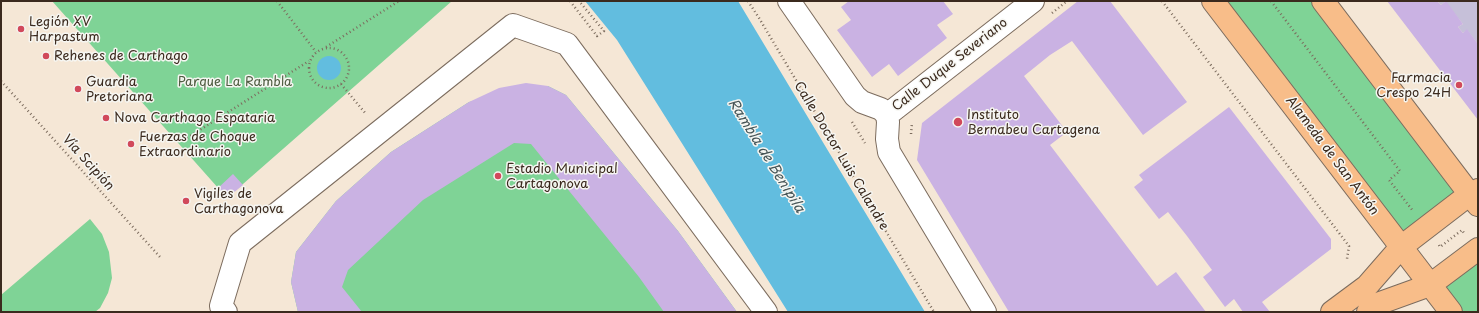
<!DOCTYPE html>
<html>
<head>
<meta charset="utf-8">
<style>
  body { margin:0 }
  #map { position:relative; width:1479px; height:313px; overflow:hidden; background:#f5e7d6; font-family:"Playpen Sans",sans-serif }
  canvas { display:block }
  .frame { position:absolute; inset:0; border:2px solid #3b2a1e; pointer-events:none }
</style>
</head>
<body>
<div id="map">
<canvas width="1479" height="313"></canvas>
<div class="frame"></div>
</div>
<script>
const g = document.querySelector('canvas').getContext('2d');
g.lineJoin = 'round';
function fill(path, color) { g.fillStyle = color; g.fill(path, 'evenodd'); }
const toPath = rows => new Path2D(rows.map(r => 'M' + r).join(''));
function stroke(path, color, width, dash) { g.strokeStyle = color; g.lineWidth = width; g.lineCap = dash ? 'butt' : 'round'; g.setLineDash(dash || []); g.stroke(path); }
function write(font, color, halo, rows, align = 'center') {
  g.font = font + ' "Playpen Sans",sans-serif'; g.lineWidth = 3; g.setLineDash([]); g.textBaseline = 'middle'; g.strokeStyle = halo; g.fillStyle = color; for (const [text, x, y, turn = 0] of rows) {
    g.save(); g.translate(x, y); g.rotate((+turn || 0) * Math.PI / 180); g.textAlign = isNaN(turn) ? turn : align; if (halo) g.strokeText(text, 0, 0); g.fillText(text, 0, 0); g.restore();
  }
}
const industrial = toPath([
  [1437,1,1478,1,1478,44,1467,30,1463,33,1458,27,1463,24,1445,2,1441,5]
]);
const green = toPath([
  [52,1,452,1,227,198],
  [1213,1,1323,1,1470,194,1401,247],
  [548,86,566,95,678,231,737,312,298,312,291,282,296,252,336,201,391,152,469,102],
  [90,219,102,234,109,252,112,278,108,293,100,308,95,312,1,312,1,295],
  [1478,249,1478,312,1451,312,1430,285]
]);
const water = toPath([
  [585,1,738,1,925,312,788,312,617,40],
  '317 68a12 12 0 1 1 24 0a12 12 0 1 1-24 0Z'
]);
const building = toPath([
  [849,1,943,1,953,14,937,25,947,38,898,76,889,64,872,77,837,30,851,20,841,7],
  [1078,1,1110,1,1187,102,1143,135,1072,41,1050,55,1024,76,1067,132,1050,145,1157,286,1176,272,1206,312,1009,312,917,160,922,123],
  [1387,1,1437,1,1441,5,1446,1,1463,24,1458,27,1463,33,1467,29,1478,44,1478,120],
  [526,83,548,86,566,95,678,231,737,312,664,312,639,277,531,144,514,143,423,200,348,270,342,287,362,312,298,312,291,282,296,252,336,201,391,152,469,102,499,88],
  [1229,107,1331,239,1331,249,1262,302,1270,312,1243,312,1234,299,1225,307,1203,277,1212,270,1187,236,1168,212,1159,219,1134,187,1143,180,1139,175],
  [233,174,243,185,227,198,218,188]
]);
const path = toPath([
  [277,1,316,52],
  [570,1,597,36,604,31,579,1],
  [748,1,759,18,934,312],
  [1162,1,1349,246,1347,259],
  [1271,1,1400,171,1389,180,1413,211],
  [1052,13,1067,1],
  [326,47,399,1],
  '309 68a20 20 0 1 1 40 0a20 20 0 1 1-40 0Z',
  [1,81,160,257],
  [341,84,366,114],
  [852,122,865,143],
  [911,134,912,123],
  [187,138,309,61],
  [1439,245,1440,247,1462,230,1464,233]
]);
const minor = toPath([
  [789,1,855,96,862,102,881,109,887,115,888,122,887,139,889,152,985,312],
  [887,115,1033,1],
  [226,312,221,306,240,243,513,25,567,44,766,312]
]);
const major = toPath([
  [1213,1,1451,312],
  [1323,1,1478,205],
  [1332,312,1367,286,1401,247,1470,194,1478,190],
  [1368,312,1380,303,1430,285,1478,249]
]);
const markers = [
  [21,29,4,"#d1495b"],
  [46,56,4,"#d1495b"],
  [1459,85,4,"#d1495b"],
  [78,89,4,"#d1495b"],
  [106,118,4,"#d1495b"],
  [958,122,5,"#d1495b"],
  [131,144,4,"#d1495b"],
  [498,176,4,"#d1495b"],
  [186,201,4,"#d1495b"]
];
const poiNames = [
  ["Legión XV",29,22],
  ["Harpastum",29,37],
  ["Rehenes de Carthago",54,56],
  ["Farmacia",1451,78,"right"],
  ["Crespo 24H",1451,93,"right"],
  ["Guardia",86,82],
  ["Pretoriana",86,97],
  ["Instituto",967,115],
  ["Bernabeu Cartagena",967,130],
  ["Nova Carthago Espataria",114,118],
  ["Fuerzas de Choque",139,137],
  ["Extraordinario",139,152],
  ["Estadio Municipal",506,169],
  ["Cartagonova",506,184],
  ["Vigiles de",194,194],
  ["Carthagonova",194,209]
];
const streetNames = [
  ["Calle Duque Severiano",950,65,-38],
  ["Calle Doctor Luis Calandre",841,156,59],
  ["Alameda de San Antón",1332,156,53],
  ["Vía Scipión",88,163,48]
];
const parkNames = [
  ["Parque La Rambla",235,82]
];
const waterNames = [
  ["Rambla de Benipila",766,156,58]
];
fill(industrial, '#c6c0d9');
fill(green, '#7fd396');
fill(water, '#62bddf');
fill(building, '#cab2e3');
stroke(minor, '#7c6c5e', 24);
stroke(major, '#7c6c5e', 24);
stroke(path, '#7c6c5e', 2.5, [1, 3]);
stroke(minor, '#fff', 22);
stroke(major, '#f8bd89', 22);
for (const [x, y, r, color] of markers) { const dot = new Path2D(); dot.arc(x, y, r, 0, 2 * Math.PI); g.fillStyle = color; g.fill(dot); stroke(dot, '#f6f6f2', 1.5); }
write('13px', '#3b2a1e', '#f6f6f2', poiNames, 'left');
write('13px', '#3b2a1e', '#f6f6f2', streetNames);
write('13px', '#4f5d42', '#f6f6f2', parkNames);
write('italic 14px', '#475658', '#f6f6f2', waterNames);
</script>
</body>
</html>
